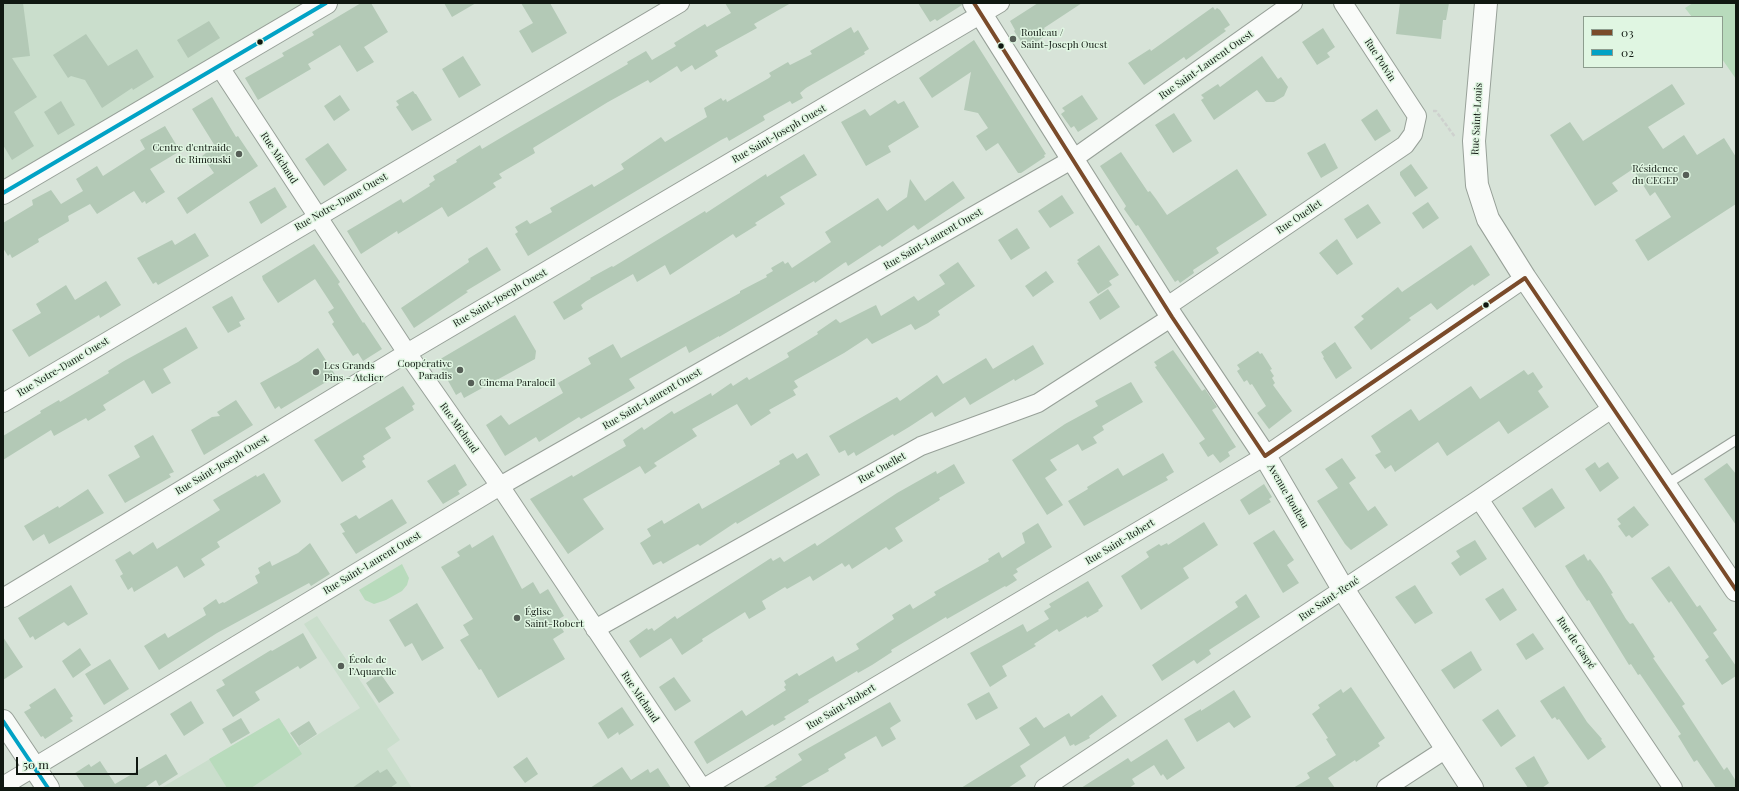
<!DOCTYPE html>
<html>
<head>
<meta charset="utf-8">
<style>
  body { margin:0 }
  #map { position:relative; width:1739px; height:791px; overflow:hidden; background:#d7e3d8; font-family:"Playfair Display",serif }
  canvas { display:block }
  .frame { position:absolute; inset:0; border:4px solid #101811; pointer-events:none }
  .legend { position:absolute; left:1583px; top:16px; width:140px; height:52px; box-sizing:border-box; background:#e0f6e2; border:1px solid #8d9d8e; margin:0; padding:5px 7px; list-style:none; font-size:12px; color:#101811 }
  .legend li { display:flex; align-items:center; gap:8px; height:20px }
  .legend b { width:20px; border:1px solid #8d9d8e }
  .scale { position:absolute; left:16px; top:757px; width:122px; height:18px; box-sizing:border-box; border:2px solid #101811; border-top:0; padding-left:5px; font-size:12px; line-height:14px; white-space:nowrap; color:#101811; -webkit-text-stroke:3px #e0f6e2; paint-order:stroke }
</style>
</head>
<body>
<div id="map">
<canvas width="1739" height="791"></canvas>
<div class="frame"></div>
<ul class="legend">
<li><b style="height:5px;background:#7a4b2a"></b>03</li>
<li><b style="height:5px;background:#01a2c5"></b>02</li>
</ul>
<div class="scale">50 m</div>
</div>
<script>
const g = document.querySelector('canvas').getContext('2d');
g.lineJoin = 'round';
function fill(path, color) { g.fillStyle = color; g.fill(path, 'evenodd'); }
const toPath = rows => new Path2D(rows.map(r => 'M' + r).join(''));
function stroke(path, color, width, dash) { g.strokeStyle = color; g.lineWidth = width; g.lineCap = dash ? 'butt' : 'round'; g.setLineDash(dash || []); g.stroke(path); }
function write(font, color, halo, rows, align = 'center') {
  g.font = font + ' "Playfair Display",serif'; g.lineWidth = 3; g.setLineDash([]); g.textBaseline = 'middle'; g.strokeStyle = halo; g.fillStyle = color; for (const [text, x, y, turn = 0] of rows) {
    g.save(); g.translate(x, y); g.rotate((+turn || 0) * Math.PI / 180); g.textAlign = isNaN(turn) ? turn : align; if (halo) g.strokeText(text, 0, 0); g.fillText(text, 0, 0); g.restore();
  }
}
const built = toPath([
  [3,3,313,3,242,41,3,179],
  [317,616,400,740,387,749,412,788,161,788,279,718,298,747,360,708,304,624]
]);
const green = toPath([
  [1693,3,1736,3,1736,79,1722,59,1722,17,1692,17,1685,8],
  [402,564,409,578,407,585,402,591,386,600,374,604,365,600,359,590],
  [279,718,302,754,251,788,227,788,209,759]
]);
const building = toPath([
  [3,3,23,3,30,56,12,58,37,97,14,112,34,146,12,160,3,145],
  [361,3,371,3,388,32,364,47,374,62,357,72,340,45,308,64,311,69,258,100,245,78,284,56,282,53,314,35,312,32],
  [444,3,476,3,452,17],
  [521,3,550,3,567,33,532,53,519,31,533,23],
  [725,3,791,3,754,24,757,28,715,51,718,56,695,70,692,65,681,72,677,66,650,83,648,80,608,102,533,148,535,153,499,174,502,178,493,183,496,187,469,204,448,217,442,207,398,234,397,231,361,254,347,231,401,199,403,203,430,186,429,184,435,180,433,176,457,162,456,160,480,145,482,149,514,130,628,64,627,62,646,51,652,60,676,46,674,43,705,24,707,27,731,13],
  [918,3,962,3,962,5,937,21,935,19,930,22],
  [1038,3,1082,3,1044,28,1048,34,1026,49,1014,31,1015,30,1010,21],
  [1400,3,1449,3,1446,20,1443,20,1441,39,1396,34],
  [1213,7,1215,10,1217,8,1220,10,1230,25,1224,29,1226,31,1186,60,1184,57,1144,85,1128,63,1150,49,1151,51],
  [209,21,220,38,188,58,177,40],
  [851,27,854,33,858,30,869,49,864,52,865,54,806,88,800,93,803,98,792,104,790,101,763,116,765,120,729,141,727,137,721,140,528,256,515,234,518,232,515,227,527,220,530,224,552,212,550,208,592,184,594,187,624,169,621,164,661,137,665,142,707,117,704,108,721,98,723,101,726,99,727,102,769,78,771,76,769,73,788,62,790,65,812,54,810,51],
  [1323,28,1335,47,1327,53,1330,57,1317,65,1302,42],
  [86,34,108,66,137,49,154,77,133,90,132,88,102,108,85,80,71,76,68,78,53,55],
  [974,40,1046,154,1044,155,1045,157,1021,173,1018,173,998,143,986,151,976,136,988,128,978,113,964,110,971,72,932,98,919,78],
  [463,56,481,85,459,98,442,69],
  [1262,56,1278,79,1281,77,1288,87,1284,96,1274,102,1266,102,1257,90,1214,120,1201,100,1204,98,1201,95,1218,84,1220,87],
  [1672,84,1685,104,1648,127,1663,149,1684,135,1697,155,1724,138,1736,157,1736,204,1648,261,1635,240,1671,217,1655,192,1650,196,1633,169,1612,183,1618,191,1595,206,1550,135,1570,122,1583,141],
  [413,91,415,94,416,94,432,120,412,131,396,107,399,105,396,101],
  [340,95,350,110,334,121,324,106],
  [1082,95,1098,119,1078,132,1074,126,1071,128,1061,114,1065,111,1062,108],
  [212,97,236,137,238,136,258,166,187,214,177,198,214,173,202,156,215,146,192,109],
  [895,100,898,104,904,101,919,127,888,146,891,152,866,166,841,122,865,109,870,116],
  [61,101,75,125,58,135,44,112],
  [1377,109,1391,131,1375,141,1361,120],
  [1174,113,1192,141,1173,153,1155,125],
  [165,126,180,151,150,169,165,192,146,204,145,201,142,203,134,191,97,214,90,204,68,216,69,221,38,239,39,242,12,258,10,254,8,256,3,248,3,223,33,205,32,200,51,190,61,204,83,191,76,179,97,166,103,176,145,149,140,140],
  [328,143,347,170,324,186,305,159],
  [1325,143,1338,168,1321,178,1307,153],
  [1121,152,1148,192,1150,191,1156,199,1167,215,1237,169,1267,215,1216,248,1219,253,1193,270,1194,273,1180,283,1178,280,1175,282,1138,225,1136,226,1124,209,1126,206,1100,166],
  [804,154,817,175,780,197,785,204,755,223,757,225,736,238,733,234,670,275,665,265,637,282,633,274,586,301,581,305,583,309,564,320,553,302,591,279,590,278,612,266,613,267,705,211,706,213,766,174,767,177],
  [1411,164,1428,188,1415,197,1400,175,1400,172],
  [910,179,925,201,953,181,965,198,918,230,914,225,882,247,880,245,848,266,846,262,844,263,815,283,814,281,719,337,719,336,689,353,686,346,629,379,635,388,581,419,579,417,539,442,536,437,505,456,486,425,501,415,509,425,563,393,558,383,591,364,588,358,613,344,621,358,740,293,740,291,767,277,766,275,773,271,771,268,783,261,785,264,788,262,792,268,831,242,825,232,878,198,887,211,907,197],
  [275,187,287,207,261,224,249,202],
  [1062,195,1074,213,1050,228,1038,211],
  [1428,202,1439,218,1423,229,1412,213],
  [1368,204,1381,223,1357,239,1344,219],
  [1017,228,1030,248,1011,260,998,240],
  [195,233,209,256,158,285,156,282,153,284,137,258,172,240,175,245],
  [1337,239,1353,264,1337,275,1319,253],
  [314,244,340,282,338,284,363,323,364,322,382,349,363,361,358,353,353,356,332,324,334,322,328,312,334,308,315,279,278,303,263,280,262,276],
  [1099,245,1119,275,1109,281,1112,285,1098,294,1077,263,1079,262,1077,260],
  [1471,245,1490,275,1474,286,1473,284,1437,310,1431,303,1409,318,1411,320,1371,350,1354,327,1364,319,1361,316,1398,287,1402,292],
  [487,247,501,270,466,291,468,292,414,328,401,308,469,262,468,259],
  [958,262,975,286,938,311,940,315,928,323,915,330,911,324,872,344,867,338,844,353,794,381,798,387,793,390,796,395,769,410,771,413,751,426,737,404,692,429,697,436,654,463,657,466,645,474,640,466,583,499,604,529,568,554,530,499,572,475,573,477,626,446,623,440,642,427,644,430,672,411,674,414,711,393,712,396,731,383,733,386,747,377,749,380,789,357,787,353,818,334,817,332,836,319,840,323,876,305,881,316,914,296,918,301,945,284,939,275],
  [1046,271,1054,282,1033,297,1025,286],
  [106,281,121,305,100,318,99,315,29,357,12,330,41,313,36,304,66,285,75,300],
  [1108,289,1120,307,1100,320,1089,302],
  [232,296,245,319,239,322,241,326,228,333,212,307],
  [515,315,536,351,535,359,464,398,461,392,456,395,437,361],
  [186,327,198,348,163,369,171,383,152,394,144,380,103,405,106,410,88,421,86,418,54,436,51,430,3,460,3,436,41,413,40,411,59,400,60,402,109,373,108,371,124,361],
  [1335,342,1352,368,1336,379,1323,358,1324,357,1321,352],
  [1033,345,1044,364,1015,381,1014,379,970,405,965,397,935,417,932,412,909,427,894,436,893,434,856,456,854,452,848,456,845,450,839,453,829,436,897,397,900,401,937,375,943,384,986,358,993,369],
  [318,348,336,376,281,409,279,406,275,409,260,383,298,362],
  [1173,350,1202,391,1205,389,1217,407,1212,410,1236,447,1228,452,1230,456,1220,463,1213,454,1208,457,1199,443,1205,439,1155,367,1157,366,1154,362],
  [1258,351,1260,354,1262,353,1272,369,1270,370,1274,376,1272,378,1275,383,1273,385,1292,411,1269,429,1257,413,1266,406,1252,384,1250,385,1247,380,1244,382,1237,371,1240,369,1237,365],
  [1524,370,1528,375,1533,372,1543,387,1538,391,1549,407,1508,434,1499,421,1447,456,1438,442,1395,472,1391,465,1385,469,1375,455,1381,452,1371,436,1411,409,1419,421,1471,386,1480,399],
  [1131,382,1143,402,1102,426,1104,430,1093,437,1097,443,1082,451,1078,444,1050,460,1057,470,1045,478,1063,505,1047,515,1012,460,1065,424,1098,406,1095,401],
  [403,386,415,404,412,406,414,410,385,428,391,438,363,456,365,459,362,461,366,467,342,482,314,440],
  [236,400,253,425,204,455,191,430,212,417,220,416,217,412],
  [153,435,174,472,169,474,171,477,125,503,108,475,140,457,134,446],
  [793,453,797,459,807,453,820,475,737,524,736,522,700,546,698,544,663,564,661,561,653,565,640,543,651,536,647,529,662,520,664,524,699,503,702,509,780,464,779,461],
  [1163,453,1174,472,1166,477,1168,480,1084,526,1068,501,1088,489,1087,487,1118,468,1123,476],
  [1342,458,1356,478,1349,483,1368,511,1375,506,1388,525,1351,550,1345,544,1317,501,1338,488,1325,469],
  [1595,462,1599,468,1608,462,1619,478,1600,492,1585,469],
  [1727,463,1736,474,1736,525,1704,479],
  [455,464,467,485,458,491,460,494,443,504,427,481],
  [954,464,965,483,939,498,940,500,895,528,903,541,889,550,886,547,852,569,849,564,845,567,842,563,813,581,810,576,787,589,785,587,762,601,766,609,749,619,745,612,702,639,703,641,682,655,671,638,640,658,629,641,647,628,648,630,652,628,654,631,675,616,677,619,771,558,773,561,780,557,784,562,815,543,817,546,897,493,936,471,937,474],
  [264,473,281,501,280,503,217,542,220,547,201,559,205,565,184,578,177,566,134,592,132,587,128,590,120,576,123,574,115,560,130,551,133,555,153,542,157,549,220,510,213,500,256,475,257,477],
  [1264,484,1272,497,1269,499,1271,502,1249,515,1240,500],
  [1552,488,1565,508,1535,528,1522,508],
  [88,489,104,513,49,544,44,534,33,541,24,526,58,506,59,508],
  [392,499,407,523,356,554,342,533,345,532,340,524,356,515,359,519],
  [1634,506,1649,525,1632,538,1629,535,1626,537,1618,526,1621,524,1617,519],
  [1204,522,1218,545,1183,568,1189,578,1141,610,1121,576,1149,557,1146,552,1159,544,1161,546,1167,543,1168,545],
  [1038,523,1052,547,1016,569,1018,572,1013,575,1017,580,1006,587,1005,586,947,619,946,617,891,650,892,652,872,665,858,673,857,671,808,700,809,702,784,717,786,719,774,726,773,724,707,764,694,742,696,740,742,710,746,716,786,690,784,687,786,685,784,681,797,673,799,676,833,656,836,662,859,649,856,644,894,619,892,615,910,604,913,609,936,595,934,592,989,561,988,559,999,552,1002,558,1025,543,1022,533],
  [1274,530,1294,560,1287,565,1299,583,1283,593,1253,543],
  [493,535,522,589,533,582,540,594,548,589,564,616,557,620,564,632,553,639,565,659,498,698,481,669,479,670,460,640,469,635,463,625,473,619,441,567,460,556,457,552,470,544,472,548],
  [1475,540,1487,559,1460,576,1451,563,1460,557,1456,551],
  [310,543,330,574,311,586,309,583,217,633,159,670,144,646,165,633,168,638,206,615,203,608,216,599,219,604,223,602,224,603,258,583,255,576,260,573,258,568,270,561,272,566,298,553],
  [1584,554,1588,561,1590,559,1601,574,1613,593,1611,594,1626,619,1630,624,1633,623,1655,657,1653,658,1685,704,1682,706,1724,770,1727,767,1736,781,1736,788,1716,788,1697,760,1694,762,1678,736,1681,734,1640,674,1638,675,1631,664,1629,665,1589,600,1587,601,1577,586,1565,566],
  [1669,566,1697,607,1700,605,1717,630,1713,633,1736,666,1736,676,1722,685,1705,660,1709,657,1671,601,1669,603,1651,578],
  [1088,581,1103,606,1098,610,1099,611,1087,618,1086,616,1059,632,1057,629,1034,644,1036,646,1002,666,1007,676,990,687,970,653,1023,624,1027,632,1049,619,1044,611,1051,607,1049,604],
  [71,585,88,614,68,626,64,622,35,640,33,636,30,638,18,618],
  [1415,585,1433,613,1415,624,1395,597],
  [1503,588,1517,610,1500,621,1485,599],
  [1246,594,1260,617,1209,650,1211,654,1197,664,1194,660,1162,681,1152,665,1238,607,1235,602],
  [417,603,444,648,422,661,412,643,405,647,389,620],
  [303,633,317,658,300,669,298,666,255,692,260,700,233,717,216,690,225,685,222,680,271,650,272,651],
  [1533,633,1544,649,1526,660,1516,644],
  [3,637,23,667,3,680],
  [80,648,91,665,73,678,62,661],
  [1471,651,1482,670,1454,689,1441,670],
  [110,659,129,689,104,705,85,674],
  [380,673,394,693,379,703,366,683],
  [674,677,691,701,675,711,659,687],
  [1564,686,1587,722,1602,739,1601,740,1606,747,1588,760,1559,719,1557,720,1555,717,1552,719,1540,701],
  [1351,687,1385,738,1378,743,1380,746,1356,762,1355,760,1328,778,1335,788,1293,788,1310,778,1307,773,1336,755,1326,739,1328,738,1312,714,1320,708,1318,705,1341,689,1343,693],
  [55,688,73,716,70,718,73,721,45,739,43,736,41,737,24,712,31,708,29,705],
  [1234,690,1251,717,1234,728,1229,722,1197,742,1184,719,1201,709,1201,711],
  [989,692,998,708,976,720,967,704],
  [1102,695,1117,716,1089,736,1090,738,1075,746,1074,744,1070,746,1065,736,1020,766,1026,776,1008,788,961,788,1030,745,1019,728,1036,717,1044,728,1069,713,1071,717],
  [191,701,204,723,184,736,170,714],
  [890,702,901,721,890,728,896,739,882,747,876,736,844,754,846,758,828,769,829,771,799,788,762,788,777,779,775,777,802,760,798,754],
  [622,707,634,725,619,735,618,732,608,739,598,723],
  [1498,709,1516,736,1501,747,1482,720],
  [241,718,250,733,231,744,222,729],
  [309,721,317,734,299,746,290,733],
  [1167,739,1185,768,1167,780,1163,774,1161,776,1154,765,1132,779,1135,784,1129,788,1081,788,1128,758,1131,762],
  [166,754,178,774,159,786,156,780,144,788,85,788,75,773,89,764,91,767,100,761,115,784],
  [1534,756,1549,783,1542,788,1528,788,1515,768],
  [527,757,538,774,525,783,513,767],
  [622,767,631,780,648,769,650,773,658,768,671,788,590,788],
  [387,769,397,783,390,788,352,788,378,770,380,773]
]);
const path = toPath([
  [1433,111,1436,111,1455,137]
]);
const service = toPath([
  [1665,485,1736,440]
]);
const minor = toPath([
  [219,66,407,353,500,486,702,788],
  [1166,307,1405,145,1413,134,1417,116,1343,3],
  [3,403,680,3],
  [1479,499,1673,788],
  [3,598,407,353,1000,3],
  [595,629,921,446,1038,403,1172,317],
  [3,786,500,486,1073,159,1293,3],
  [704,788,1265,456,1525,278],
  [1044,788,1479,499,1613,408],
  [1386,788,1446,749]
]);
const tertiary = toPath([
  [974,3,1172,317,1265,456,1343,589,1472,788],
  [1486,3,1474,141,1477,185,1488,219,1525,278,1736,590],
  [3,193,326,3],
  [3,721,48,788]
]);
const bus1 = toPath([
  [974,3,1172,317,1265,456,1525,278,1736,590]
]);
const bus2 = toPath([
  [3,193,326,3],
  [3,721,48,788]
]);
const markers = [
  [1013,39,4,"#565f57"],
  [260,42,3.5,"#101811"],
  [1001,46,3.5,"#101811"],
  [239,154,4,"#565f57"],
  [1686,175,4,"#565f57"],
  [1486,305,3.5,"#101811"],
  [460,370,4,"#565f57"],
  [316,372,4,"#565f57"],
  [471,383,4,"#565f57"],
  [517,618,4,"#565f57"],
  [341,666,4,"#565f57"]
];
const poiNames = [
  ["Rouleau /",1021,33],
  ["Saint-Joseph Ouest",1021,45],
  ["Centre d'entraide",231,148,"right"],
  ["de Rimouski",231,160,"right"],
  ["Résidence",1678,169,"right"],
  ["du CEGEP",1678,181,"right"],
  ["Coopérative",452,364,"right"],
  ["Paradis",452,376,"right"],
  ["Les Grands",324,366],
  ["Pins - Atelier",324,378],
  ["Cinema Paraloeil",479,383],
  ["Église",525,612],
  ["Saint-Robert",525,624],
  ["École de",349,660],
  ["l’Aquarelle",349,672]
];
const streetNames = [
  ["Rue Potvin",1380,60,57],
  ["Rue Saint-Laurent Ouest",1206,65,-35],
  ["Rue Saint-Louis",1477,119,-87],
  ["Rue Saint-Joseph Ouest",779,134,-30],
  ["Rue Michaud",279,158,57],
  ["Rue Notre-Dame Ouest",341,202,-30],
  ["Rue Ouellet",1299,217,-34],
  ["Rue Saint-Laurent Ouest",933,239,-30],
  ["Rue Saint-Joseph Ouest",500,298,-30],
  ["Rue Notre-Dame Ouest",63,367,-31],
  ["Rue Saint-Laurent Ouest",652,399,-30],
  ["Rue Michaud",459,428,55],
  ["Rue Saint-Joseph Ouest",222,465,-31],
  ["Rue Ouellet",882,468,-29],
  ["Avenue Rouleau",1288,496,60],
  ["Rue Saint-Robert",1120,542,-31],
  ["Rue Saint-Laurent Ouest",372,563,-31],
  ["Rue Saint-René",1329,599,-34],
  ["Rue de Gaspé",1576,643,56],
  ["Rue Michaud",640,697,56],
  ["Rue Saint-Robert",841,707,-31]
];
fill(built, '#cadecc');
fill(green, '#b8dbbc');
fill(building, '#b3c9b6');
stroke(service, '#97a098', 11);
stroke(minor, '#97a098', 20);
stroke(tertiary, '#97a098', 24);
stroke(path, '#ced1ce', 2.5, [4, 2]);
stroke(service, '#f9fbf9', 9);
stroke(minor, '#f9fbf9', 18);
stroke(tertiary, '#f9fbf9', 22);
stroke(bus1, '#7a4b2a', 4);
stroke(bus2, '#01a2c5', 4);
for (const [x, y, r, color] of markers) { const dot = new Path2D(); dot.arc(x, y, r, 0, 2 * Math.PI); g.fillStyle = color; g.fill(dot); stroke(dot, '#e0f6e2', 1.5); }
write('10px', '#101811', '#e0f6e2', poiNames, 'left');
write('10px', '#101811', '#e0f6e2', streetNames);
</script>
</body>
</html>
